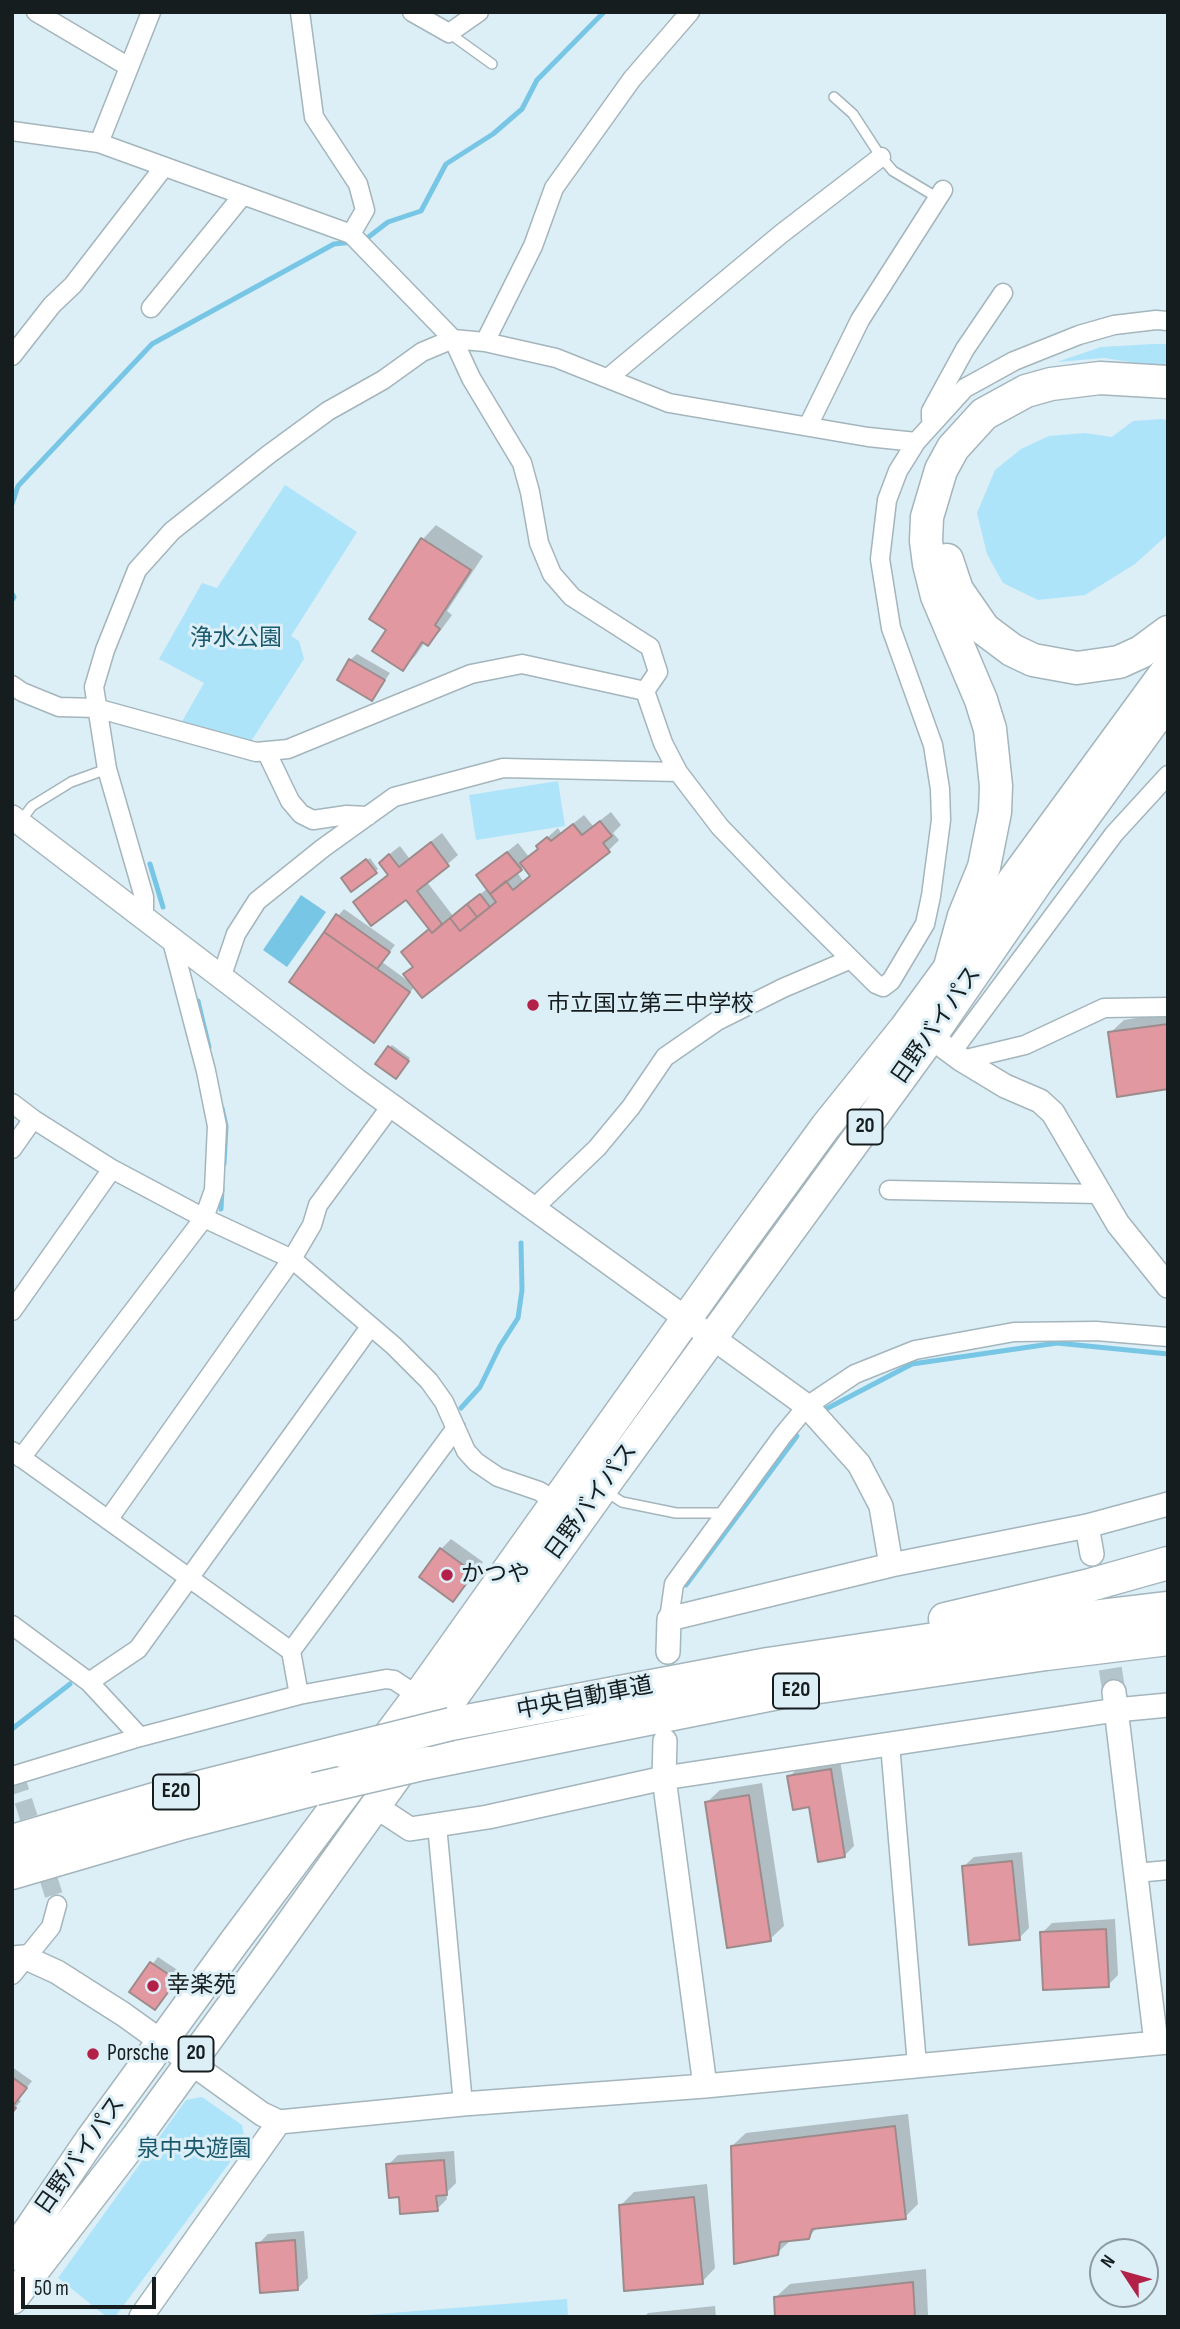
<!DOCTYPE html>
<html>
<head>
<meta charset="utf-8">
<style>
  body { margin:0 }
  #map { position:relative; width:1180px; height:2329px; overflow:hidden; background:#dceef6; font-family:"Sofia Sans Condensed",sans-serif }
  canvas { display:block }
  .frame { position:absolute; inset:0; border:14px solid #161d1f; pointer-events:none }
  .north { position:absolute; left:1089px; top:2238px; width:70px; height:70px; box-sizing:border-box; background:#dceef6; border:2px solid #8d9aa0; border-radius:50%; rotate:306deg; font-size:19px; font-weight:700; line-height:28px; text-align:center; color:#161d1f }
  .north::after { content:''; display:block; margin:auto; width:24px; height:32px; background:#b32148; clip-path:polygon(50% 0,100% 100%,50% 72%,0 100%) }
  .scale { position:absolute; left:21px; top:2277px; width:135px; height:32px; box-sizing:border-box; border:4px solid #161d1f; border-top:0; padding-left:9px; font-size:21px; line-height:24px; white-space:nowrap; color:#161d1f; -webkit-text-stroke:5px #dceef6; paint-order:stroke }
</style>
</head>
<body>
<div id="map">
<canvas width="1180" height="2329"></canvas>
<div class="frame"></div>
<div class="north">N</div>
<div class="scale">50 m</div>
</div>
<script>
const g = document.querySelector('canvas').getContext('2d');
g.lineJoin = 'round';
function fill(path, color) { g.fillStyle = color; g.fill(path, 'evenodd'); }
const toPath = rows => new Path2D(rows.map(r => 'M' + r).join(''));
function stroke(path, color, width, dash) { g.strokeStyle = color; g.lineWidth = width; g.lineCap = dash ? 'butt' : 'round'; g.setLineDash(dash || []); g.stroke(path); }
function write(font, color, halo, rows, align = 'center') {
  g.font = font + ' "Sofia Sans Condensed","Noto Sans JP",sans-serif'; g.lineWidth = 6; g.setLineDash([]); g.textBaseline = 'middle'; g.strokeStyle = halo; g.fillStyle = color; for (const [text, x, y, turn = 0] of rows) {
    g.save(); g.translate(x, y); g.rotate((+turn || 0) * Math.PI / 180); g.textAlign = isNaN(turn) ? turn : align; if (halo) g.strokeText(text, 0, 0); g.fillText(text, 0, 0); g.restore();
  }
}
const green = toPath([
  [1153,344,1168,344,1168,368,1104,358,1057,362,1101,347],
  [1162,419,1168,420,1168,534,1166,536,1135,564,1085,595,1038,600,1003,583,987,554,977,513,995,470,1021,449,1049,436,1085,433,1112,437,1133,421],
  [285,485,357,532,291,636,299,641,304,659,250,743,180,725,204,683,159,659,202,583,217,588],
  [558,781,565,826,476,840,469,795],
  [202,2097,242,2125,245,2142,115,2317,107,2317,58,2278,186,2100],
  [567,2299,568,2317,341,2317]
]);
const water = toPath([
  [301,895,326,912,287,967,263,950]
]);
const shadow = toPath([
  [436,525,483,556,447,611,452,615,441,630,428,644,425,642,416,655,403,669,388,629,371,618,423,539],
  [357,654,390,673,372,699,350,660],
  [611,812,621,825,613,833,619,840,609,850,422,996,415,986,374,1040,338,916,344,909,395,945,382,962,411,983,414,966,403,952,430,928,406,897,355,903,389,874,381,863,391,853,400,846,409,858,442,833,458,855,427,882,453,916,488,888,478,875,518,843,529,857,546,845,538,846,558,828,561,833,584,815,593,826],
  [524,866,531,875,523,881,517,872],
  [370,858,378,869,375,872,346,876],
  [1168,1013,1168,1087,1110,1033,1124,1020],
  [392,1045,410,1058,398,1074,390,1047],
  [451,1539,483,1562,453,1600,441,1549],
  [840,1760,854,1846,844,1856,789,1777,799,1767],
  [762,1783,784,1926,770,1939,706,1803,720,1790],
  [1022,1852,1029,1928,1019,1938,963,1867,974,1857],
  [1115,1919,1118,1975,1108,1985,1042,1933,1052,1923],
  [158,1957,182,1973,161,2002,131,1991],
  [12,2067,32,2081,18,2099,21,2101,12,2111],
  [908,2114,918,2204,905,2217,819,2226,808,2237,791,2240,777,2253,732,2146,746,2133],
  [454,2151,456,2183,446,2193,447,2199,437,2209,400,2195,388,2165,398,2155],
  [707,2184,715,2268,702,2282,621,2205,634,2192],
  [304,2231,308,2278,298,2288,258,2244,268,2234],
  [926,2269,928,2315,927,2317,777,2317,776,2297,790,2284],
  [715,2306,716,2317,644,2317,648,2313]
]);
const stream = toPath([
  [362,242,388,222,421,211,446,164,493,134,522,109,537,80,604,12],
  [12,504,18,486,152,344,334,244,353,242],
  [12,594,14,597,12,600],
  [150,864,163,907],
  [198,1001,209,1047],
  [222,1108,226,1126,224,1164],
  [221,1209,222,1188],
  [461,1408,480,1387,500,1346,518,1318,522,1290,521,1243],
  [826,1409,912,1364,1057,1343,1168,1354],
  [686,1585,797,1436],
  [12,1729,70,1684]
]);
const building = toPath([
  [421,538,471,570,435,625,440,629,428,646,422,642,403,671,372,651,386,630,369,619,421,538],
  [349,659,385,680,372,701,337,680,349,659],
  [600,821,612,836,603,843,610,852,422,998,403,974,413,967,401,952,429,929,432,933,450,918,460,931,496,902,490,894,506,881,513,890,530,876,520,863,538,849,536,846,547,837,551,841,573,824,582,835,600,821],
  [431,842,449,866,417,891,442,924,432,933,406,900,371,926,353,902,388,875,379,863,389,854,399,867,431,842],
  [507,852,522,870,490,894,476,875,507,852],
  [366,859,377,873,351,892,341,878,366,859],
  [480,894,490,907,477,917,467,904,480,894],
  [467,904,477,917,460,931,450,918,467,904],
  [336,914,390,952,377,969,324,932,336,914],
  [324,932,410,992,374,1043,289,982,324,932],
  [1168,1024,1168,1089,1117,1097,1108,1032,1168,1024],
  [388,1046,409,1061,396,1079,375,1064,388,1046],
  [440,1548,474,1573,453,1602,419,1577,440,1548],
  [831,1769,845,1857,818,1862,809,1807,793,1810,787,1776,831,1769],
  [749,1795,771,1941,727,1948,705,1802,749,1795],
  [1012,1861,1020,1940,969,1945,962,1866,1012,1861],
  [1106,1929,1109,1987,1043,1990,1040,1932,1106,1929],
  [150,1962,177,1980,155,2010,129,1992,150,1962],
  [12,2077,27,2088,13,2106,16,2108,12,2113,12,2077],
  [895,2126,906,2219,812,2229,809,2239,780,2242,778,2255,734,2264,731,2146,895,2126],
  [444,2160,447,2195,436,2196,438,2211,400,2214,399,2197,389,2198,386,2164,444,2160],
  [694,2197,703,2284,624,2291,619,2205,694,2197],
  [295,2240,298,2290,260,2293,256,2243,295,2240],
  [913,2282,915,2317,775,2317,774,2297,913,2282]
]);
const minorTunnel = toPath([
  [15,1775,57,1905]
]);
const tertiaryTunnel = toPath([
  [1094,1568,1114,1692]
]);
const service = toPath([
  [449,33,492,64],
  [834,97,853,114,881,157,893,171,938,198],
  [20,822,32,806,71,782,107,769],
  [605,1491,622,1502,676,1513,725,1513]
]);
const minor = toPath([
  [36,12,129,67],
  [300,12,314,117,358,184,365,210,351,234],
  [412,12,449,33,479,12],
  [12,131,99,143,351,234,453,339,485,342,556,358,669,403,868,437,916,442,898,471,887,500,880,559,891,628,933,745,940,789,941,820,931,896,925,924,891,981,883,987,876,984,777,886,720,827,678,772,503,768,394,797,323,848,257,901,236,934,221,978],
  [99,143,151,12],
  [151,308,243,195],
  [485,342,533,246,554,188,632,79,690,12],
  [12,356,52,305,73,285,164,167],
  [608,378,781,234,881,157],
  [931,419,931,411,965,349,1003,293],
  [808,426,860,320,943,190],
  [916,442,965,388,1014,361,1079,335,1114,325,1156,320,1168,321],
  [12,685,22,692,59,707,96,708,256,752,288,749,471,674,522,664,645,691,663,743,678,772],
  [266,751,290,801,301,814,313,820,347,815,368,816],
  [144,919,144,897,107,769,94,687,105,650,137,570,172,531,268,455,328,411,383,380,422,352,453,339,471,378,522,463,530,492,539,543,552,574,572,597,650,647,658,672,645,691],
  [172,941,206,1071,217,1126,214,1190,204,1218,292,1259,394,1346,429,1381,444,1402,466,1451,476,1462,498,1477,539,1491,555,1501],
  [952,1052,1114,834,1168,775],
  [962,1060,1025,1045,1104,1008,1168,1007],
  [12,1103,33,1119,112,1169,204,1218,21,1458],
  [12,1149,33,1119],
  [889,1190,1101,1194],
  [533,1209,597,1148,631,1107,665,1057,717,1021,783,988,851,959],
  [12,1311,112,1169],
  [12,1451,291,1651],
  [108,1520,292,1259,312,1225,318,1205,391,1106],
  [669,1619,674,1584,783,1435,807,1406,855,1374,915,1350,1014,1332,1096,1331,1168,1337],
  [12,1625,89,1682,140,1737],
  [89,1682,138,1649,370,1327],
  [299,1695,291,1651,456,1428],
  [890,1744,917,2065],
  [12,1776,140,1737,299,1695,386,1679,394,1680,418,1696],
  [437,1825,463,2104],
  [1136,1873,1168,1870],
  [12,1975,51,1927,57,1905]
]);
const tertiary = toPath([
  [12,817,356,1080,807,1406,859,1464,881,1506,891,1565],
  [931,1037,962,1060,1005,1086,1040,1101,1053,1113,1118,1224,1168,1286],
  [1087,1526,1092,1554],
  [668,1652,669,1619,891,1565,1087,1526,1168,1504],
  [1114,1692,1156,2043],
  [665,1741,664,1778,705,2086],
  [375,1806,410,1829,488,1817,664,1778,1116,1710,1168,1705],
  [12,1958,24,1957,57,1972,123,2014,262,2114,279,2122,463,2104,705,2086,1168,2042],
  [141,2317,279,2122]
]);
const trunk = toPath([
  [12,2255,91,2139,235,1941,418,1696,731,1256,826,1126,904,1029,1168,668],
  [12,2299,135,2139,263,1963,602,1489,931,1037,1039,880,1168,702]
]);
const motorway = toPath([
  [947,560,957,590,984,629,1012,650,1033,660,1077,668,1119,662,1141,652,1168,632],
  [1157,717,1168,710],
  [951,963,964,916,984,867,995,812,996,786,990,729,981,700,937,596,929,564,926,541,927,517,941,470,953,448,984,414,1026,391,1051,384,1100,378,1168,382],
  [945,1619,1090,1585,1168,1563],
  [451,1724,768,1664,1042,1623,1168,1608],
  [427,1763,778,1693,1046,1654,1168,1639],
  [12,1841,168,1795,342,1751],
  [12,1873,183,1823,315,1789]
]);
const motorwayBridge = toPath([
  [342,1751,451,1724],
  [315,1789,427,1763]
]);
const markers = [
  [533,1005,7,"#b32148"],
  [447,1575,7,"#b32148"],
  [153,1986,7,"#b32148"],
  [93,2054,7,"#b32148"]
];
const shields = [
  [865,1127,35],
  [796,1691,46],
  [176,1792,46],
  [196,2054,35]
];
const shieldNames = [
  ["20",865,1127],
  ["E20",796,1691],
  ["E20",176,1792],
  ["20",196,2054]
];
const parkNames = [
  ["浄水公園",236,639],
  ["泉中央遊園",194,2150]
];
const poiNames = [
  ["市立国立第三中学校",547,1005],
  ["かつや",461,1575],
  ["幸楽苑",167,1986],
  ["Porsche",107,2054]
];
const streetNames = [
  ["日野バイパス",937,1026,-55],
  ["日野バイパス",592,1502,-54],
  ["中央自動車道",585,1699,-11],
  ["日野バイパス",81,2156,-55]
];
fill(green, '#aee4fa');
fill(water, '#78c6e5');
fill(shadow, '#0003');
stroke(stream, '#78c6e5', 5);
fill(building, '#e198a0');
stroke(building, '#9d8b8c', 2);
stroke(minorTunnel, '#b4c4cb', 18, [18, 9]);
stroke(tertiaryTunnel, '#b4c4cb', 23, [23, 11]);
stroke(service, '#a4b5bc', 12);
stroke(minor, '#a4b5bc', 21);
stroke(tertiary, '#a4b5bc', 26);
stroke(trunk, '#a4b5bc', 33);
stroke(motorway, '#a4b5bc', 35);
stroke(service, '#fff', 9);
stroke(minor, '#fff', 18);
stroke(tertiary, '#fff', 23);
stroke(trunk, '#fff', 30);
stroke(motorway, '#fff', 32);
stroke(motorwayBridge, '#a4b5bc', 35, []);
stroke(motorwayBridge, '#fff', 32);
for (const [x, y, r, color] of markers) { const dot = new Path2D(); dot.arc(x, y, r, 0, 2 * Math.PI); g.fillStyle = color; g.fill(dot); stroke(dot, '#dceef6', 2.5); }
for (const [x, y, w] of shields) { const box = new Path2D(); box.roundRect(x - w / 2, y - 17.5, w, 35, 5); g.fillStyle = '#dceef6'; g.fill(box); stroke(box, '#161d1f', 2); }
write('bold 21px', '#161d1f', null, shieldNames);
write('23px', '#1a596e', '#dceef6', parkNames);
write('23px', '#161d1f', '#dceef6', poiNames, 'left');
write('23px', '#161d1f', '#dceef6', streetNames);
</script>
</body>
</html>
